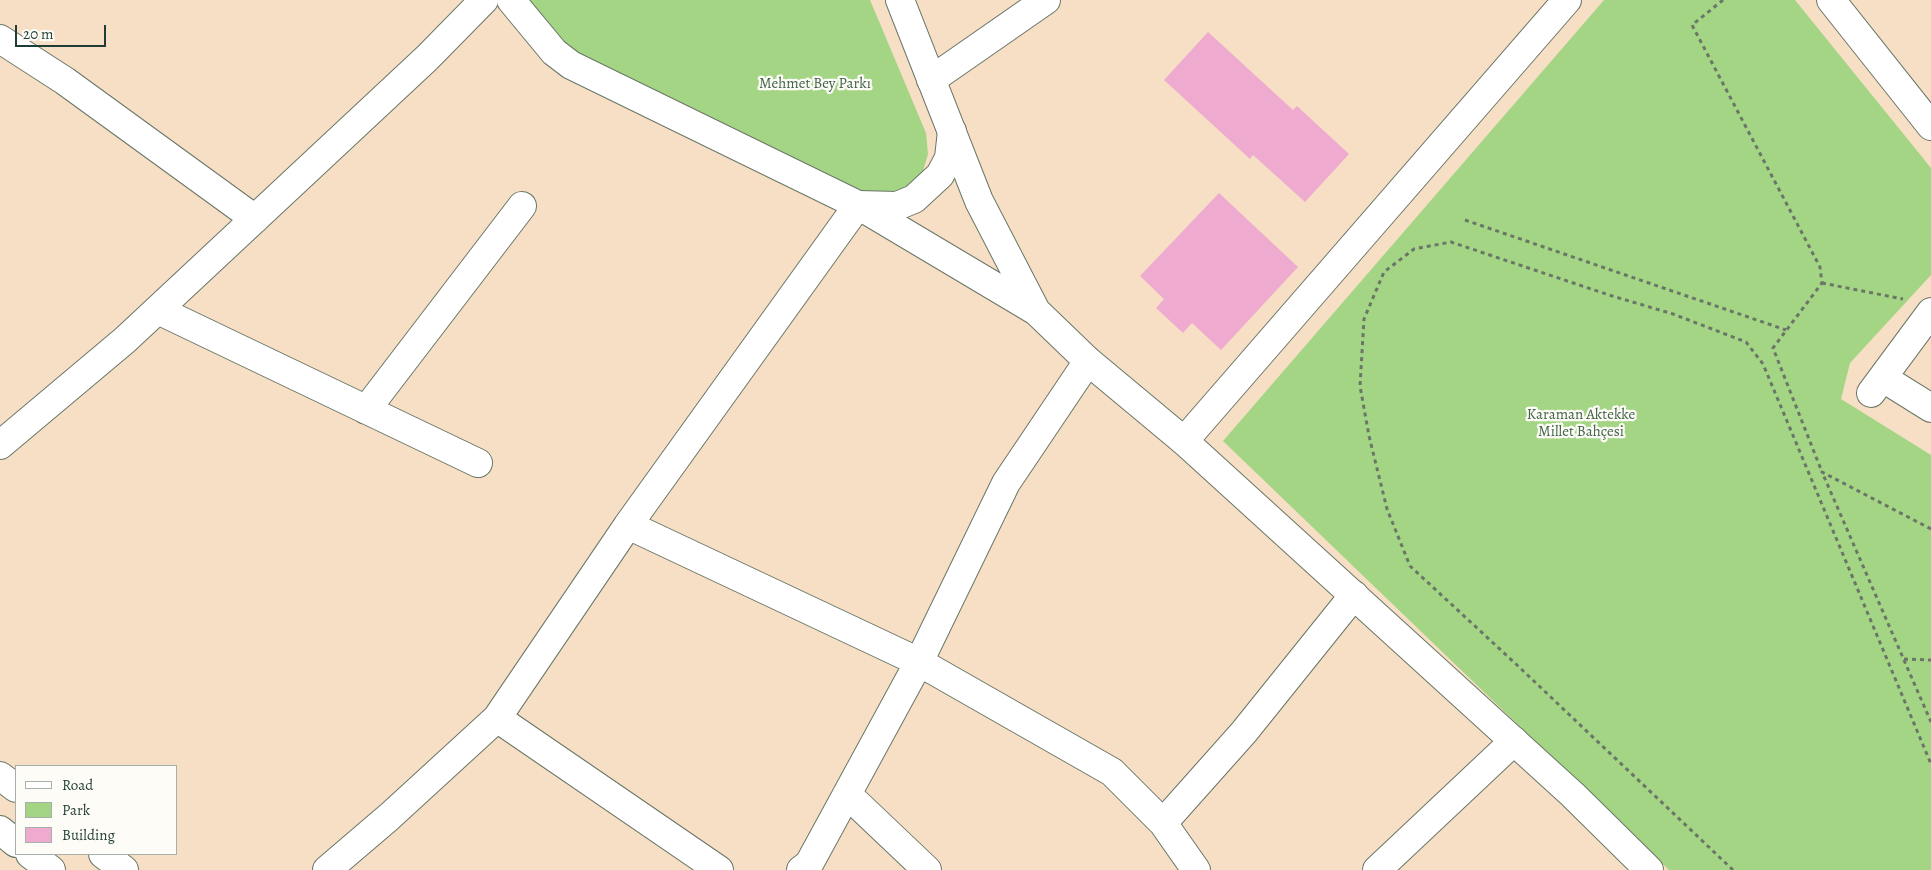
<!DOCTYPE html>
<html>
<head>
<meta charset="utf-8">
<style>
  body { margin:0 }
  #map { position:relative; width:1931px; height:870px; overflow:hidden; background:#f6dfc5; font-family:Alegreya,serif }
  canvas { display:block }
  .legend { position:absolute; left:15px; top:765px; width:162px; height:90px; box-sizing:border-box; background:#fdfcf7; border:1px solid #a4b0a9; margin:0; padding:6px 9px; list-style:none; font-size:15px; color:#1f3d34 }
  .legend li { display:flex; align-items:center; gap:10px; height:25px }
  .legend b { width:25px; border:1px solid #a4b0a9 }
  .scale { position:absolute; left:15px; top:25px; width:91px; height:22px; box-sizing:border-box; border:2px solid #1f3d34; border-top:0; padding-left:6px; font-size:15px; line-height:18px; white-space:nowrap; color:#1f3d34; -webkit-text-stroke:4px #fdfcf7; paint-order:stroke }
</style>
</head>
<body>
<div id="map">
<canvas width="1931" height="870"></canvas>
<ul class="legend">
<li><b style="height:6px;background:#fff"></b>Road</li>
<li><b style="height:14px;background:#a4d584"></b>Park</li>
<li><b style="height:14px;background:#eeabcf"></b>Building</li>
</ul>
<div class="scale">20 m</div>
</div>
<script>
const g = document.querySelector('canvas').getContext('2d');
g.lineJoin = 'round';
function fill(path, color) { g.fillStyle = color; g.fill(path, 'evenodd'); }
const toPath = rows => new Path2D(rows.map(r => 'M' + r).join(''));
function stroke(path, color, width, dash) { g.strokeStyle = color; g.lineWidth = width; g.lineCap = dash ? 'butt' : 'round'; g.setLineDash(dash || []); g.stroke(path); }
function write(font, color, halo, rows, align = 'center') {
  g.font = font + ' Alegreya,serif'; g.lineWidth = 4.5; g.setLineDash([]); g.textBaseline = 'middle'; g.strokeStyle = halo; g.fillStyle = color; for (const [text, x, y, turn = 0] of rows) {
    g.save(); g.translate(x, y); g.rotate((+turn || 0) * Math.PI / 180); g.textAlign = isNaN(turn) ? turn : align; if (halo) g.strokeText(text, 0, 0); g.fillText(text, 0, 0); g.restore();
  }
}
const green = toPath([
  [523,0,870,0,926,133,928,154,923,171,913,185,893,197,874,199,559,44],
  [1604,0,1795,0,1931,168,1931,275,1850,363,1841,399,1931,455,1931,870,1669,870,1223,441]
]);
const building = toPath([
  [1208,32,1293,110,1297,106,1349,154,1305,202,1253,155,1250,159,1164,80],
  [1219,193,1298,267,1221,350,1192,323,1183,333,1156,308,1164,299,1140,276]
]);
const path = toPath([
  [1723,0,1692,25,1820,267,1822,283,1773,348,1822,472],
  [1465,220,1786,330],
  [1822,283,1903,299],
  [1931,529,1822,472,1931,722],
  [1904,659,1931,660],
  [1733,870,1517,665,1410,566,1387,509,1369,436,1360,386,1364,319,1384,272,1414,249,1451,242,1609,295,1673,314,1746,342,1763,364,1931,764]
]);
const street = toPath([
  [1831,0,1931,126],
  [0,39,65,81,255,219],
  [931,80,1046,0],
  [158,310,478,463],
  [1883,378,1931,408],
  [1871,393,1931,312],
  [366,410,522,206],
  [1184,441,1567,0],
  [0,445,125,340,427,58,484,0],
  [628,525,919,662,1112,772,1163,823,1196,870],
  [497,718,719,870],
  [847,794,927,870],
  [1163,823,1244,732,1354,595],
  [327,870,389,817,497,718,628,525,858,205,897,206,914,199,940,175,949,158,952,131],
  [801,870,809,864,919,662,1006,483,1088,361],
  [1377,870,1514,741]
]);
const secondary = toPath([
  [511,0,554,52,571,65,858,205,1036,311,1088,361,1184,441,1573,795,1649,870],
  [900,0,979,201,1036,311],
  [0,776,16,788],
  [0,830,16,843],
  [30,854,51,870],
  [103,854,124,870]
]);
const parkNames = [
  ["Mehmet Bey Parkı",815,84],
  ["Karaman Aktekke",1581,415],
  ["Millet Bahçesi",1581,432]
];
fill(green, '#a4d584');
fill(building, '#eeabcf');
stroke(street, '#6a7667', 30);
stroke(secondary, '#6a7667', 30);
stroke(path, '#6a7667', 3, [4, 4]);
stroke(street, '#fff', 28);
stroke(secondary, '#fff', 28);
write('15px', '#406348', '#fdfcf7', parkNames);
</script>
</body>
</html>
